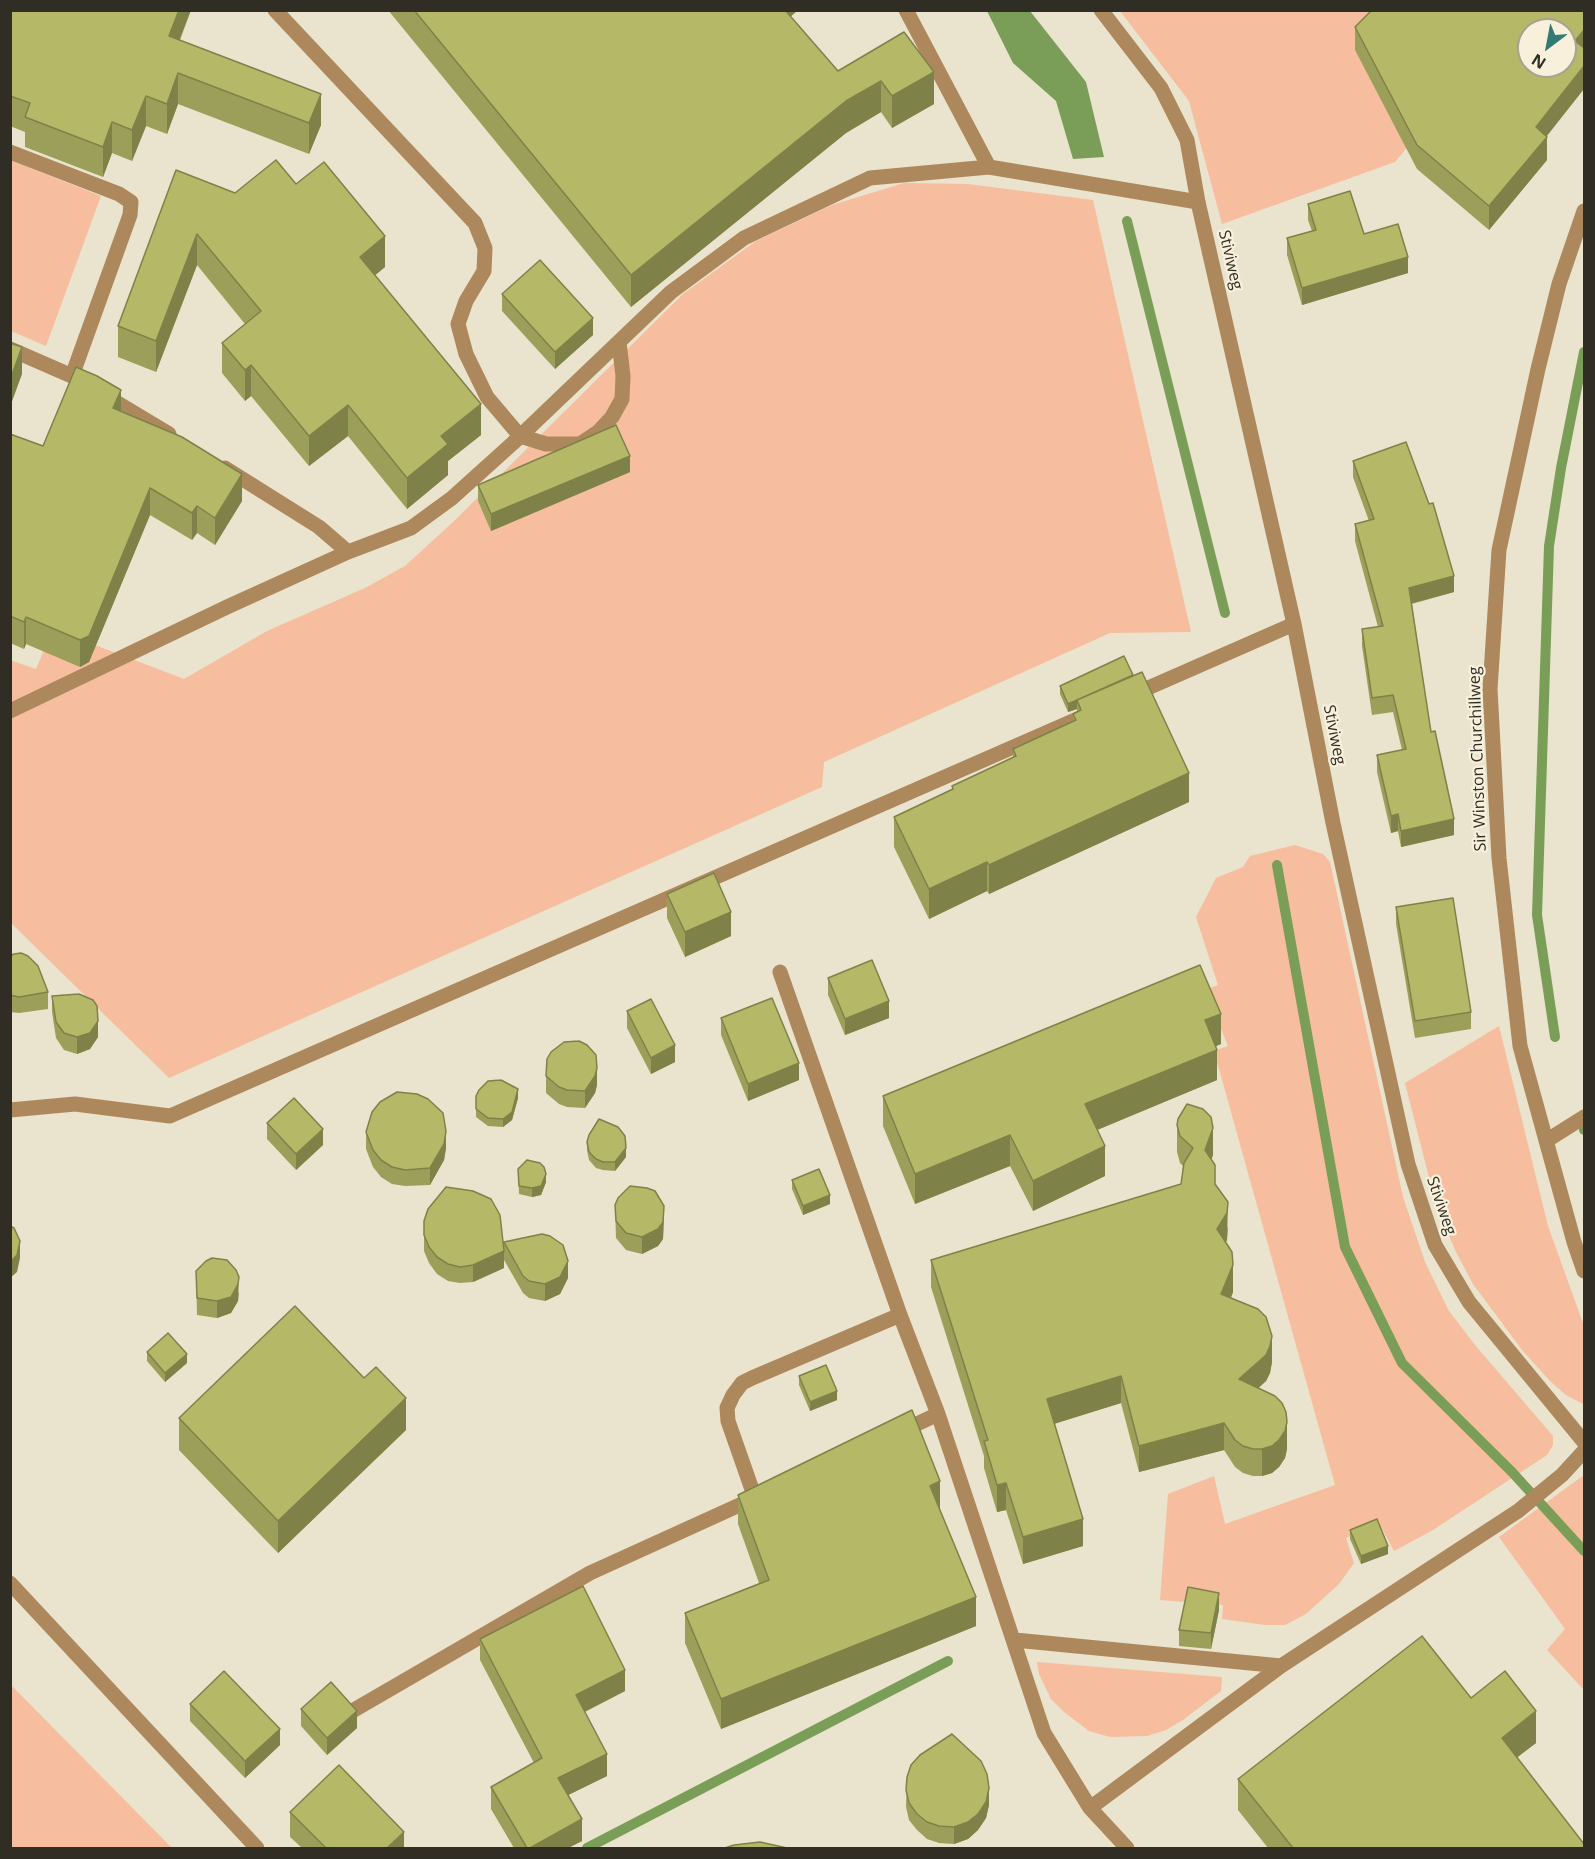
<!DOCTYPE html>
<html>
<head>
<meta charset="utf-8">
<style>
  body { margin:0 }
  #map { position:relative; width:1595px; height:1859px; overflow:hidden; background:#eae3cd; font-family:"Open Sans",sans-serif }
  canvas { display:block }
  .frame { position:absolute; inset:0; border:12px solid #302d25; pointer-events:none }
  .north { position:absolute; left:1517px; top:18px; width:60px; height:60px; box-sizing:border-box; background:#f8f0da; border:2px solid #a8a292; border-radius:50%; rotate:212deg; font-size:16px; font-weight:700; line-height:24px; text-align:center; color:#302d25 }
  .north::after { content:''; display:block; margin:auto; width:21px; height:27px; background:#317a77; clip-path:polygon(50% 0,100% 100%,50% 72%,0 100%) }
</style>
</head>
<body>
<div id="map">
<canvas width="1595" height="1859"></canvas>
<div class="frame"></div>
<div class="north">N</div>
</div>
<script>
const g = document.querySelector('canvas').getContext('2d');
g.lineJoin = 'round';
function fill(path, color) { g.fillStyle = color; g.fill(path, 'evenodd'); }
const toPath = rows => new Path2D(rows.map(r => 'M' + r).join(''));
function stroke(path, color, width, dash) { g.strokeStyle = color; g.lineWidth = width; g.lineCap = dash ? 'butt' : 'round'; g.setLineDash(dash || []); g.stroke(path); }
function write(font, color, halo, rows, align = 'center') {
  g.font = font + ' "Open Sans",sans-serif'; g.lineWidth = 4.5; g.setLineDash([]); g.textBaseline = 'middle'; g.strokeStyle = halo; g.fillStyle = color; for (const [text, x, y, turn = 0] of rows) {
    g.save(); g.translate(x, y); g.rotate((+turn || 0) * Math.PI / 180); g.textAlign = isNaN(turn) ? turn : align; if (halo) g.strokeText(text, 0, 0); g.fillText(text, 0, 0); g.restore();
  }
}
const green = toPath([
  [1120,11,1442,11,1479,61,1395,162,1222,224,1189,101],
  [10,160,101,196,46,346,11,331],
  [904,183,968,184,1093,200,1191,632,1110,633,824,762,822,787,169,1078,11,923,10,660,36,669,53,629,184,679,267,631,365,588,405,566,452,523,683,294,756,241,832,205],
  [1295,845,1323,854,1330,862,1403,1197,1425,1262,1449,1311,1475,1345,1553,1436,1553,1445,1547,1455,1433,1530,1394,1551,1379,1523,1346,1538,1354,1563,1339,1584,1306,1614,1285,1625,1265,1625,1222,1619,1223,1605,1160,1600,1168,1494,1214,1476,1225,1524,1335,1485,1214,1051,1228,1046,1205,990,1218,985,1196,917,1216,878,1243,867,1250,856],
  [1499,1026,1548,1226,1584,1326,1583,1404,1566,1395,1550,1381,1522,1350,1473,1284,1456,1252,1436,1205,1405,1083],
  [1584,1475,1584,1690,1547,1650,1565,1629,1499,1537],
  [1037,1662,1222,1677,1221,1691,1183,1720,1166,1730,1147,1736,1110,1737,1089,1731,1064,1712,1051,1699,1039,1674],
  [10,1685,11,1685,172,1848,11,1848]
]);
const water = toPath([
  [987,11,1030,11,1086,82,1104,157,1073,159,1056,101,1013,63]
]);
const stream = toPath([
  [1127,221,1225,613],
  [1277,865,1345,1247,1402,1363,1512,1472,1584,1551],
  [1555,1037,1537,915,1549,546,1561,468,1584,352],
  [1584,1129,1584,1130],
  [587,1848,948,1661]
]);
const minor = toPath([
  [275,10,475,223,485,248,484,271,466,301,458,324,466,354,487,397,520,436,546,444,580,444,598,432,612,417,622,399,623,376,619,342],
  [906,10,989,167],
  [1101,10,1161,88,1187,140,1198,202,1294,624,1333,823,1408,1164,1435,1245,1469,1302,1584,1442],
  [10,152,119,194,131,202,130,215,72,376,81,381],
  [1584,211,1559,284,1538,369,1499,550,1490,689,1499,858,1520,1046,1574,1242,1584,1271],
  [10,349,72,376],
  [104,395,169,434],
  [225,468,319,527,348,552,411,528,452,498,513,443,671,292,744,238,870,178,989,167,1198,202],
  [1132,695,1294,624],
  [10,711,227,607,348,552],
  [780,972,900,1315,938,1414,1044,1733,1090,1808,1127,1848],
  [10,1110,75,1104,170,1116,1091,713],
  [1546,1141,1584,1117],
  [900,1432,938,1414],
  [755,1498,728,1421,727,1408,733,1395,742,1383,752,1378,900,1315],
  [10,1583,257,1848],
  [1015,1640,1281,1666],
  [354,1710,590,1573,755,1498],
  [1090,1808,1281,1666,1518,1511,1562,1475,1584,1451]
]);
const wall = toPath([
  [10,10,191,10,180,40,321,125,309,154,178,104,167,134,146,126,132,161,112,153,103,177,25,147,25,132,10,126],
  [388,10,798,10,790,17,838,71,904,32,934,104,892,128,881,112,846,133,631,307],
  [1355,27,1547,137,1547,160,1489,230,1417,169,1355,50],
  [176,170,235,193,296,184,385,267,375,275,481,435,448,461,448,475,407,509,348,436,309,466,251,396,245,401,222,373,222,343,245,324,197,265,156,372,118,357,118,326],
  [1308,204,1408,273,1302,305,1287,255,1287,238,1312,231,1308,220],
  [502,294,593,335,555,369,502,311],
  [121,411,242,501,215,545,197,533,192,540,150,515,89,662,80,667,26,644,24,649,10,643,10,434,43,446],
  [1353,461,1454,592,1412,604,1431,732,1454,835,1401,847,1398,831,1391,833,1377,772,1377,755,1402,750,1393,712,1372,715,1362,646,1362,629,1378,627,1355,541,1355,524,1369,521,1353,477],
  [630,472,491,531,478,501,478,485],
  [1060,686,1189,802,989,894,987,891,929,919,894,847,894,817,952,789,952,786,1013,757,1013,749,1073,721,1073,714,1077,712,1077,709,1068,712,1060,694],
  [667,894,731,936,685,957,667,918],
  [1396,907,1471,1012,1471,1029,1415,1038,1396,924],
  [10,956,48,992,48,1009,19,1013,10,1012],
  [828,978,889,1018,845,1035,828,995],
  [52,996,98,1037,90,1049,77,1054,64,1050,56,1038,52,1012],
  [627,1011,675,1062,651,1074,627,1028],
  [721,1018,799,1080,748,1101,721,1035],
  [1221,1044,1216,1046,1217,1080,1097,1130,1105,1176,1033,1211,1010,1166,915,1204,883,1126,883,1096],
  [546,1076,597,1085,595,1093,585,1108,567,1107,559,1104,546,1093],
  [476,1096,518,1098,512,1120,503,1127,488,1126,476,1117],
  [267,1123,323,1145,296,1170,267,1139],
  [1177,1125,1213,1155,1211,1160,1215,1184,1228,1229,1227,1240,1226,1242,1233,1292,1231,1298,1272,1362,1270,1373,1266,1381,1258,1388,1287,1449,1285,1458,1279,1467,1272,1473,1262,1476,1253,1476,1243,1473,1235,1467,1224,1450,1139,1472,1121,1403,1054,1424,1083,1546,1023,1564,1006,1510,997,1512,984,1468,984,1456,931,1287,931,1260,1181,1184,1183,1166,1180,1163,1177,1152],
  [366,1132,446,1148,444,1160,430,1185,405,1186,392,1184,381,1177,373,1167,366,1149],
  [587,1142,626,1157,615,1171,603,1170,596,1168,589,1160,587,1150],
  [518,1169,546,1182,541,1195,532,1197,519,1194],
  [792,1180,830,1204,803,1215,792,1189],
  [615,1205,664,1222,663,1239,658,1246,642,1254,626,1250,616,1238],
  [424,1221,504,1246,504,1242,568,1278,560,1294,545,1301,529,1298,523,1293,504,1260,504,1268,473,1282,460,1283,448,1281,437,1274,429,1263,424,1251],
  [196,1271,239,1293,238,1301,231,1313,217,1318,197,1315],
  [147,1352,187,1363,165,1382,147,1361],
  [799,1376,837,1400,810,1411,799,1385],
  [179,1418,406,1430,278,1553,179,1450],
  [738,1495,940,1510,976,1626,721,1729,685,1643,685,1613,759,1583,738,1524],
  [1350,1530,1388,1554,1361,1564,1350,1539],
  [1219,1610,1211,1649,1179,1646,1179,1630],
  [480,1639,625,1691,585,1712,607,1776,568,1795,582,1841,568,1848,514,1848,491,1809,491,1787,534,1763,480,1660],
  [1471,1698,1536,1743,1517,1757,1584,1848,1268,1848,1238,1810,1238,1779],
  [190,1704,280,1745,245,1778,190,1721],
  [301,1709,357,1728,327,1755,301,1726],
  [907,1777,989,1805,986,1818,978,1830,968,1839,954,1844,939,1843,927,1839,917,1830,909,1820,906,1807],
  [290,1812,404,1848,302,1848,290,1837]
]);
const shadedWall = toPath([
  [179,10,191,10,169,66,169,36],
  [774,10,798,10,774,31],
  [1584,30,1584,54,1575,41],
  [1584,66,1584,89,1539,146,1547,137,1547,160,1489,230,1489,206,1536,127],
  [934,72,934,104,892,128,892,96],
  [178,73,178,104,167,134,167,104],
  [881,81,881,112,846,133,631,307,631,275,846,101],
  [321,94,321,125,309,154,309,123],
  [146,96,146,126,132,161,132,130],
  [112,122,112,153,103,177,103,147],
  [197,234,197,265,156,372,156,341],
  [385,236,385,267,360,288,360,257],
  [1408,257,1408,273,1302,305,1302,288],
  [593,318,593,335,555,369,555,352],
  [22,347,22,374,10,407,10,380],
  [251,365,251,396,245,401,245,370],
  [121,390,121,417,113,408],
  [481,404,481,435,448,461,448,475,407,509,407,478,441,436],
  [348,405,348,436,309,466,309,436],
  [630,456,630,472,491,531,491,514],
  [242,474,242,501,215,545,215,518],
  [150,488,150,515,89,662,80,667,80,640],
  [197,506,197,533,192,540,192,513],
  [1454,576,1454,592,1409,604,1409,588],
  [26,617,26,644,24,649,24,622],
  [1133,675,1077,700,1077,709,1068,712,1068,704],
  [1189,773,1189,802,989,894,989,865],
  [1398,814,1398,831,1391,833,1391,816],
  [1454,819,1454,835,1401,847,1401,831],
  [987,862,987,891,929,919,929,889],
  [731,912,731,936,685,957,685,932],
  [889,1001,889,1018,845,1035,845,1019],
  [1221,1014,1221,1044,1205,1051,1205,1020],
  [98,1021,98,1037,90,1049,77,1054,77,1037],
  [675,1045,675,1062,651,1074,651,1058],
  [1217,1050,1217,1080,1085,1135,1085,1104],
  [799,1063,799,1080,748,1101,748,1084],
  [597,1068,597,1085,595,1093,585,1108,585,1091],
  [518,1089,518,1098,512,1120,503,1127,503,1119],
  [1213,1128,1213,1155,1205,1177,1205,1150],
  [323,1129,323,1145,296,1170,296,1154],
  [446,1131,446,1148,444,1160,430,1185,430,1168],
  [1010,1135,1010,1166,915,1204,915,1174],
  [1105,1146,1105,1176,1033,1211,1033,1181],
  [626,1148,626,1157,615,1171,615,1162],
  [546,1174,546,1182,541,1195,532,1197,532,1188],
  [830,1195,830,1204,803,1215,803,1206],
  [1228,1202,1227,1240,1217,1256,1217,1229],
  [664,1206,663,1239,658,1246,642,1254,642,1237],
  [20,1241,20,1258,17,1272,10,1278,10,1262],
  [504,1251,504,1268,473,1282,473,1265],
  [568,1261,568,1278,560,1294,545,1301,545,1284],
  [1233,1265,1233,1292,1221,1321,1221,1294],
  [239,1277,238,1301,231,1313,217,1318,217,1301],
  [1272,1336,1272,1362,1270,1373,1266,1381,1239,1406,1239,1379],
  [187,1354,187,1363,165,1382,165,1373],
  [1121,1376,1121,1403,1047,1426,1047,1399],
  [837,1391,837,1400,810,1411,810,1402],
  [406,1398,406,1430,278,1553,278,1521],
  [1287,1422,1287,1449,1285,1458,1279,1467,1272,1473,1262,1476,1262,1449],
  [1224,1423,1224,1450,1139,1472,1139,1446],
  [940,1481,940,1511,930,1486],
  [1006,1483,1006,1510,997,1512,997,1485],
  [1083,1519,1083,1546,1023,1564,1023,1537],
  [1388,1546,1388,1554,1361,1564,1361,1556],
  [1219,1593,1219,1610,1211,1649,1211,1633],
  [976,1597,976,1626,721,1729,721,1699],
  [625,1670,625,1691,576,1716,576,1695],
  [357,1711,357,1728,327,1755,327,1738],
  [1536,1711,1536,1743,1502,1769,1502,1738],
  [280,1729,280,1745,245,1778,245,1761],
  [607,1754,607,1776,558,1800,558,1778],
  [989,1788,989,1805,986,1818,978,1830,968,1839,954,1844,954,1827],
  [582,1819,582,1841,568,1848,530,1848],
  [404,1832,404,1848,387,1848]
]);
const building = toPath([
  [10,10,179,10,169,36,321,94,309,123,178,73,167,104,146,96,132,130,112,122,103,147,25,117,30,103,10,96,10,10],
  [414,10,785,10,838,71,904,32,934,72,892,96,881,81,846,101,631,275,414,10],
  [1372,10,1584,10,1584,30,1575,41,1584,48,1584,66,1536,127,1547,137,1489,206,1417,145,1355,27,1372,10],
  [1529,30,1565,30,1565,66,1529,66,1529,30],
  [276,160,296,184,324,162,385,236,360,257,481,404,441,436,448,444,407,478,348,405,309,436,251,365,245,370,222,343,261,311,197,234,156,341,118,326,176,170,235,193,276,160],
  [1350,191,1364,234,1398,224,1408,257,1302,288,1287,238,1316,230,1308,204,1350,191],
  [540,260,593,318,555,352,502,294,540,260],
  [10,343,22,347,10,380,10,343],
  [76,367,97,376,121,390,113,408,182,437,242,474,215,518,197,506,192,513,150,488,89,636,80,640,26,617,24,622,10,616,10,434,43,446,76,367],
  [616,425,630,456,491,514,478,485,616,425],
  [1406,442,1429,504,1433,503,1454,576,1409,588,1431,732,1435,731,1454,819,1401,831,1398,814,1391,816,1377,755,1406,749,1393,695,1372,698,1362,629,1383,626,1355,524,1374,519,1353,461,1406,442],
  [1124,656,1133,675,1068,704,1060,686,1124,656],
  [1142,672,1189,773,989,865,987,862,929,889,894,817,953,789,952,786,1016,756,1013,749,1076,720,1073,714,1081,710,1077,700,1142,672],
  [714,873,731,912,685,932,667,894,714,873],
  [1453,898,1471,1012,1415,1021,1396,907,1453,898],
  [21,953,28,956,38,966,48,992,19,997,10,995,10,956,14,954,21,953],
  [872,960,889,1001,845,1019,828,978,872,960],
  [1200,965,1221,1014,1205,1020,1217,1050,1085,1104,1105,1146,1033,1181,1010,1135,915,1174,883,1096,1200,965],
  [79,994,93,1000,97,1006,98,1021,90,1033,77,1037,64,1033,56,1022,52,996,79,994],
  [772,998,799,1063,748,1084,721,1018,772,998],
  [651,999,675,1045,651,1058,627,1011,651,999],
  [579,1041,587,1045,596,1055,597,1068,595,1076,585,1091,567,1090,559,1087,546,1076,547,1059,551,1052,564,1042,579,1041],
  [501,1080,518,1089,512,1112,503,1119,488,1118,476,1109,476,1096,479,1090,488,1081,501,1080],
  [397,1092,417,1094,428,1099,443,1113,446,1131,444,1144,430,1168,405,1170,392,1167,381,1160,373,1150,366,1132,372,1112,380,1102,397,1092],
  [294,1098,323,1129,296,1154,267,1123,294,1098],
  [1187,1104,1203,1109,1211,1117,1213,1128,1205,1150,1215,1165,1215,1184,1228,1202,1227,1213,1217,1229,1232,1252,1233,1265,1221,1294,1258,1309,1266,1317,1272,1336,1270,1346,1266,1355,1239,1379,1275,1396,1282,1403,1286,1412,1287,1422,1285,1431,1279,1440,1272,1446,1262,1449,1253,1449,1243,1446,1235,1440,1224,1423,1139,1446,1121,1376,1047,1399,1083,1519,1023,1537,1006,1483,997,1485,984,1441,988,1440,931,1260,1181,1184,1184,1163,1193,1148,1180,1136,1177,1125,1178,1119,1187,1104],
  [599,1119,618,1127,625,1136,626,1148,615,1162,603,1162,596,1159,589,1152,587,1142,589,1135,599,1119],
  [527,1160,540,1163,544,1167,546,1174,541,1186,532,1188,519,1186,518,1169,527,1160],
  [819,1169,830,1195,803,1206,792,1180,819,1169],
  [630,1186,647,1188,655,1191,664,1206,663,1222,658,1229,642,1237,626,1233,616,1221,615,1205,618,1198,630,1186],
  [446,1187,473,1191,491,1199,500,1215,504,1251,473,1265,460,1267,448,1264,437,1257,429,1247,424,1235,424,1221,428,1209,446,1187],
  [10,1226,14,1228,20,1241,17,1255,10,1262,10,1226],
  [542,1234,550,1236,563,1245,568,1261,560,1277,545,1284,529,1281,523,1276,504,1242,542,1234],
  [212,1258,227,1260,236,1270,239,1277,238,1284,231,1297,217,1301,197,1298,196,1271,206,1261,212,1258],
  [295,1306,364,1378,376,1367,406,1398,278,1521,179,1418,295,1306],
  [168,1333,187,1354,165,1373,147,1352,168,1333],
  [826,1365,837,1391,810,1402,799,1376,826,1365],
  [912,1410,940,1481,930,1486,976,1597,721,1699,685,1613,769,1580,738,1495,912,1410],
  [1377,1519,1388,1546,1361,1556,1350,1530,1377,1519],
  [583,1586,625,1670,576,1695,607,1754,558,1778,582,1819,530,1848,527,1848,491,1787,542,1758,480,1639,583,1586],
  [1188,1587,1219,1593,1211,1633,1179,1630,1188,1587],
  [1422,1636,1471,1698,1505,1671,1536,1711,1502,1738,1584,1844,1584,1847,1582,1848,1293,1848,1238,1779,1422,1636],
  [224,1671,280,1729,245,1761,190,1704,224,1671],
  [331,1682,357,1711,327,1738,301,1709,331,1682],
  [952,1734,981,1761,987,1774,989,1788,986,1802,978,1814,968,1822,954,1827,939,1826,927,1822,917,1814,909,1803,906,1790,907,1777,911,1765,920,1755,952,1734],
  [339,1765,404,1832,387,1848,326,1848,290,1812,339,1765],
  [760,1842,787,1848,725,1848,734,1845,760,1842]
]);
const streetNames = [
  ["Stiviweg",1230,260,77],
  ["Stiviweg",1334,735,79],
  ["Sir Winston Churchillweg",1478,759,-92],
  ["Stiviweg",1441,1206,71]
];
fill(green, '#f6bd9e');
fill(water, '#7a9e58');
stroke(stream, '#7a9e58', 10);
stroke(minor, '#ad885c', 15);
fill(wall, '#9c9f59');
fill(shadedWall, '#7f8248');
fill(building, '#b5b967');
stroke(building, '#7f8248', 1.5);
write('16px', '#302d25', '#f8f0da', streetNames);
</script>
</body>
</html>
